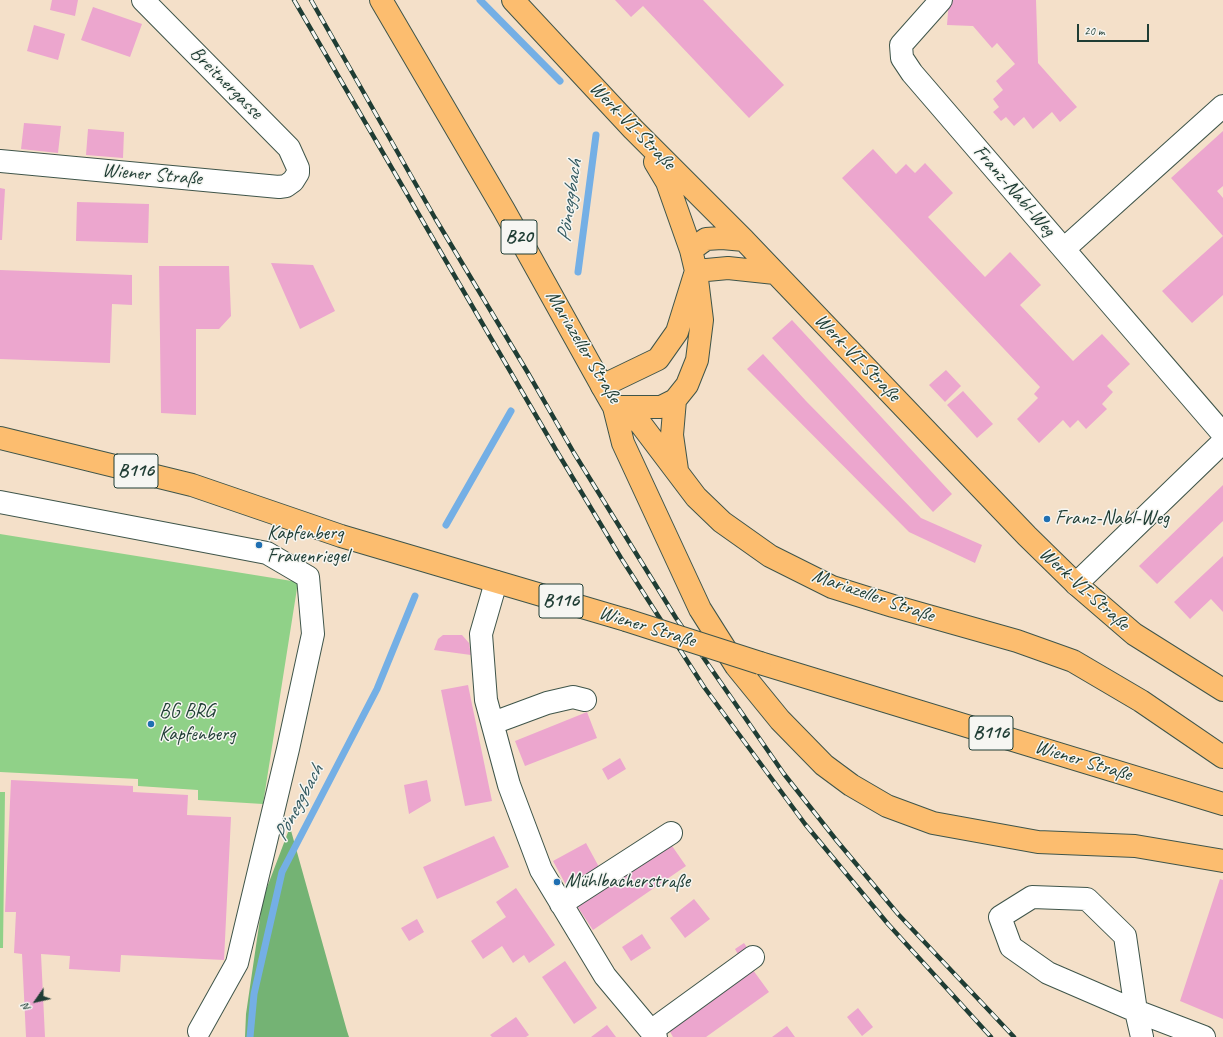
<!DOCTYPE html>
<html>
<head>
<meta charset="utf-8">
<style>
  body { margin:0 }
  #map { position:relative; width:1223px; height:1037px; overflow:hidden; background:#f4e0c9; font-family:Caveat,sans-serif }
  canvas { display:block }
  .north { position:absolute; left:16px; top:981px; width:40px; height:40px; -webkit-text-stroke:3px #f6f6f2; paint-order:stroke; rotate:236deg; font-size:11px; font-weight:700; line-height:16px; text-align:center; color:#1f3d34 }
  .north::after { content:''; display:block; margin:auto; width:14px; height:18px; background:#1f3d34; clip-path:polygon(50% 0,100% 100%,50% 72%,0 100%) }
  .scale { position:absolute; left:1077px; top:24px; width:72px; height:18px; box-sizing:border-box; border:2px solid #1f3d34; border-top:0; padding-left:5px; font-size:12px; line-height:14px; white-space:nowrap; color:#1f3d34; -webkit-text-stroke:3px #f6f6f2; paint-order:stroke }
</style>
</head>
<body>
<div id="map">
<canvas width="1223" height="1037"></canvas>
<div class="north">N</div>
<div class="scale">20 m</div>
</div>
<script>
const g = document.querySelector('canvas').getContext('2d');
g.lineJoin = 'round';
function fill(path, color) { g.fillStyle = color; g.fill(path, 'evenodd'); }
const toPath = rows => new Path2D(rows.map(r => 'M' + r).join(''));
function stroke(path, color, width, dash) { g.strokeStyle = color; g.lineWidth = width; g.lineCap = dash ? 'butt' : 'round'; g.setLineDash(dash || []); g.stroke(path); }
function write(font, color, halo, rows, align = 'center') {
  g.font = font + ' Caveat,sans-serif'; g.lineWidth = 3; g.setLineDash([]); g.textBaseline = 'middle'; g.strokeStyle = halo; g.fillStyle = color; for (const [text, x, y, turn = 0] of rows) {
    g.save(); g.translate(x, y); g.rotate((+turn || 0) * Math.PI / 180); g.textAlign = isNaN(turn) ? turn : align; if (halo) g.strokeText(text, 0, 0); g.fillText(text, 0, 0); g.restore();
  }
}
const green = toPath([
  [0,534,298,582,263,804,198,800,198,790,138,786,138,779,0,772],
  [0,792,5,792,3,948,0,948]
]);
const forest = toPath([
  [290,827,347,1031,349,1037,245,1037,246,1014,263,898]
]);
const stream = toPath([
  [480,0,560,81],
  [578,272,596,135],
  [446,525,511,411],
  [250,1037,254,994,282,872,377,689,415,596]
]);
const building = toPath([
  [52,0,78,0,75,16,50,10],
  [615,0,703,0,784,85,749,118,643,6,631,17],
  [949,0,1036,0,1038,63,1077,107,1060,122,1052,112,1033,129,1024,117,1014,126,1006,117,1001,121,993,112,999,107,993,99,1003,90,996,81,1015,64,997,43,992,48,973,26,947,25],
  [93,7,142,24,130,57,81,40],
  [34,25,65,34,58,60,27,51],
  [24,123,61,126,58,153,21,149],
  [88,129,124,132,123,158,86,155],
  [1223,131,1223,186,1217,191,1223,198,1223,236,1171,178],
  [873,149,896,174,906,164,915,173,925,163,953,193,928,217,985,277,1010,252,1041,285,1020,305,1073,361,1102,334,1130,364,1107,386,1113,392,1102,404,1107,409,1086,429,1078,420,1070,428,1063,420,1039,443,1017,419,1038,398,1034,394,1040,387,842,178],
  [0,188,5,189,2,240,0,240],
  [77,202,149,204,148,243,76,241],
  [1223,236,1223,295,1192,323,1162,291],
  [271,263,313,265,335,311,300,329],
  [159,266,229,266,231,316,219,329,196,329,196,415,161,413],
  [0,270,132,275,132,305,112,304,110,363,0,359],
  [792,320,952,494,933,512,772,338],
  [763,354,806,401,921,518,982,545,975,563,909,532,747,369],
  [946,370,961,386,945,402,929,385],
  [963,391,993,424,977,438,947,405],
  [1223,485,1223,521,1157,584,1139,566],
  [1223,556,1223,612,1211,599,1190,619,1174,602],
  [443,635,462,635,469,643,471,655,434,650,438,639],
  [468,685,492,801,465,806,441,690],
  [587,712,597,738,525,766,515,741],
  [620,758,626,769,608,780,602,769],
  [11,780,133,786,133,792,188,795,187,815,231,817,224,960,121,955,120,972,69,969,70,956,41,954,45,1037,26,1037,22,954,14,953,16,912,5,912],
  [427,780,431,801,409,814,404,785],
  [494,836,509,867,437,899,423,867],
  [586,843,599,867,566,885,553,861],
  [670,843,686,866,593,930,577,906],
  [1220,879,1223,880,1223,1019,1180,1001],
  [516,888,555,945,529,963,524,955,513,963,502,946,483,959,471,941,506,917,496,902],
  [694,899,710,919,685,938,670,918],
  [417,919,424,932,409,941,401,928],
  [642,934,651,948,631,961,622,947],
  [744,943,750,952,740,958,735,949],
  [565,961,597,1008,574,1024,542,977],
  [753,970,769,992,706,1037,673,1037,669,1030],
  [858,1008,873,1027,862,1036,847,1017],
  [516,1017,529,1035,526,1037,492,1037,490,1035],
  [607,1025,616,1037,591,1037],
  [787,1026,795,1037,772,1037]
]);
const minor = toPath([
  [941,0,901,45,902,58,912,73,1223,434],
  [0,161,279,187,286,186,293,181,298,173,298,168,289,148,143,0],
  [1064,249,1223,106],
  [0,502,267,553,308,577,313,634,288,749,237,963,199,1031],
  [496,582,481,634,486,700,509,785,541,870,605,976,656,1037],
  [1076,584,1223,442],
  [493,723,547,703,573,697,585,700],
  [561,904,671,833],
  [651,1031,753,957],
  [1142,1037,1136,1011,1125,936,1087,899,1032,897,1000,917,1011,947,1048,973,1136,1011,1204,1037]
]);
const major = toPath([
  [513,0,633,129,744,240,1027,536,1076,584,1134,634,1223,690],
  [655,162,667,182,691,250,696,271,702,320,697,360,687,385,675,400,672,435,677,470],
  [691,250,706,239,722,238,744,240],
  [696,271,677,332,658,359,602,386,614,407,640,423,696,497,722,522,770,556,832,587,893,606,1017,641,1073,661,1141,701,1223,757],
  [696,271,728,268,775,273],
  [614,407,623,443,700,609,736,666,780,720,824,765,851,785,887,806,933,823,1038,842,1135,846,1223,861],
  [614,407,661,407,675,400],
  [0,438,192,485,341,536,626,620],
  [760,663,1223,804]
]);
const highway = toPath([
  [381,0,504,210,602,386]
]);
const rail = toPath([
  [294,0,556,450,621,558,704,687,805,824,888,924,991,1037],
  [311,0,435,218,528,373,574,453,676,618,784,774,837,841,898,914,1014,1037]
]);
const majorBridge = toPath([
  [626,620,760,663]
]);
const markers = [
  [1047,519,4,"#1f6fb2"],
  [259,545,4,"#1f6fb2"],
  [151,724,4,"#1f6fb2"],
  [557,882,4,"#1f6fb2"]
];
const shields = [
  [519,237,36],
  [136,471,44],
  [561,601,44],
  [991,733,44]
];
const shieldNames = [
  ["B20",519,237],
  ["B116",136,471],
  ["B116",561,601],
  ["B116",991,733]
];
const streetNames = [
  ["Breitnergasse",226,83,45],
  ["Werk-VI-Straße",632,126,46],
  ["Wiener Straße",152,175,5],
  ["Franz-Nabl-Weg",1014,191,49],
  ["Mariazeller Straße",583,347,59],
  ["Werk-VI-Straße",857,358,46],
  ["Werk-VI-Straße",1084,589,42],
  ["Mariazeller Straße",873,596,19],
  ["Wiener Straße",647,627,17],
  ["Wiener Straße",1083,761,17]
];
const poiNames = [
  ["Franz-Nabl-Weg",1055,519],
  ["Kapfenberg",267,534],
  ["Frauenriegel",267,557],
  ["BG BRG",159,712],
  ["Kapfenberg",159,735],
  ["Mühlbacherstraße",565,882]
];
const waterNames = [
  ["Pöneggbach",570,201,-82],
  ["Pöneggbach",299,803,-62]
];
fill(green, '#90d188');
fill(forest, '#74b374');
stroke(stream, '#74afe5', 7);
fill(building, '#eca6ce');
stroke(minor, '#3f554a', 24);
stroke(major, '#3f554a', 24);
stroke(highway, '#3f554a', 24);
stroke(minor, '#fff', 22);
stroke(major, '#fcbd6f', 22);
stroke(highway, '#fcbd6f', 22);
stroke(rail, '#1f3d34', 4.5);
stroke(rail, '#f6f6f2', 3, [9]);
stroke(majorBridge, '#3f554a', 24, []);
stroke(majorBridge, '#fcbd6f', 22);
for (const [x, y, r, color] of markers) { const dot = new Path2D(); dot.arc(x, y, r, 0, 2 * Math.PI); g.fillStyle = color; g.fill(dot); stroke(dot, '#f6f6f2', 1.5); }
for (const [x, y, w] of shields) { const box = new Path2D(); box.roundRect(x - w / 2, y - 17, w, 34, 3); g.fillStyle = '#f6f6f2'; g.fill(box); stroke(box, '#1f3d34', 1); }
write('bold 19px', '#1f3d34', null, shieldNames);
write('20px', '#1f3d34', '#f6f6f2', streetNames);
write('20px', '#1f3d34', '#f6f6f2', poiNames, 'left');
write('italic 21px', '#345a60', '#f6f6f2', waterNames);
</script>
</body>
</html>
